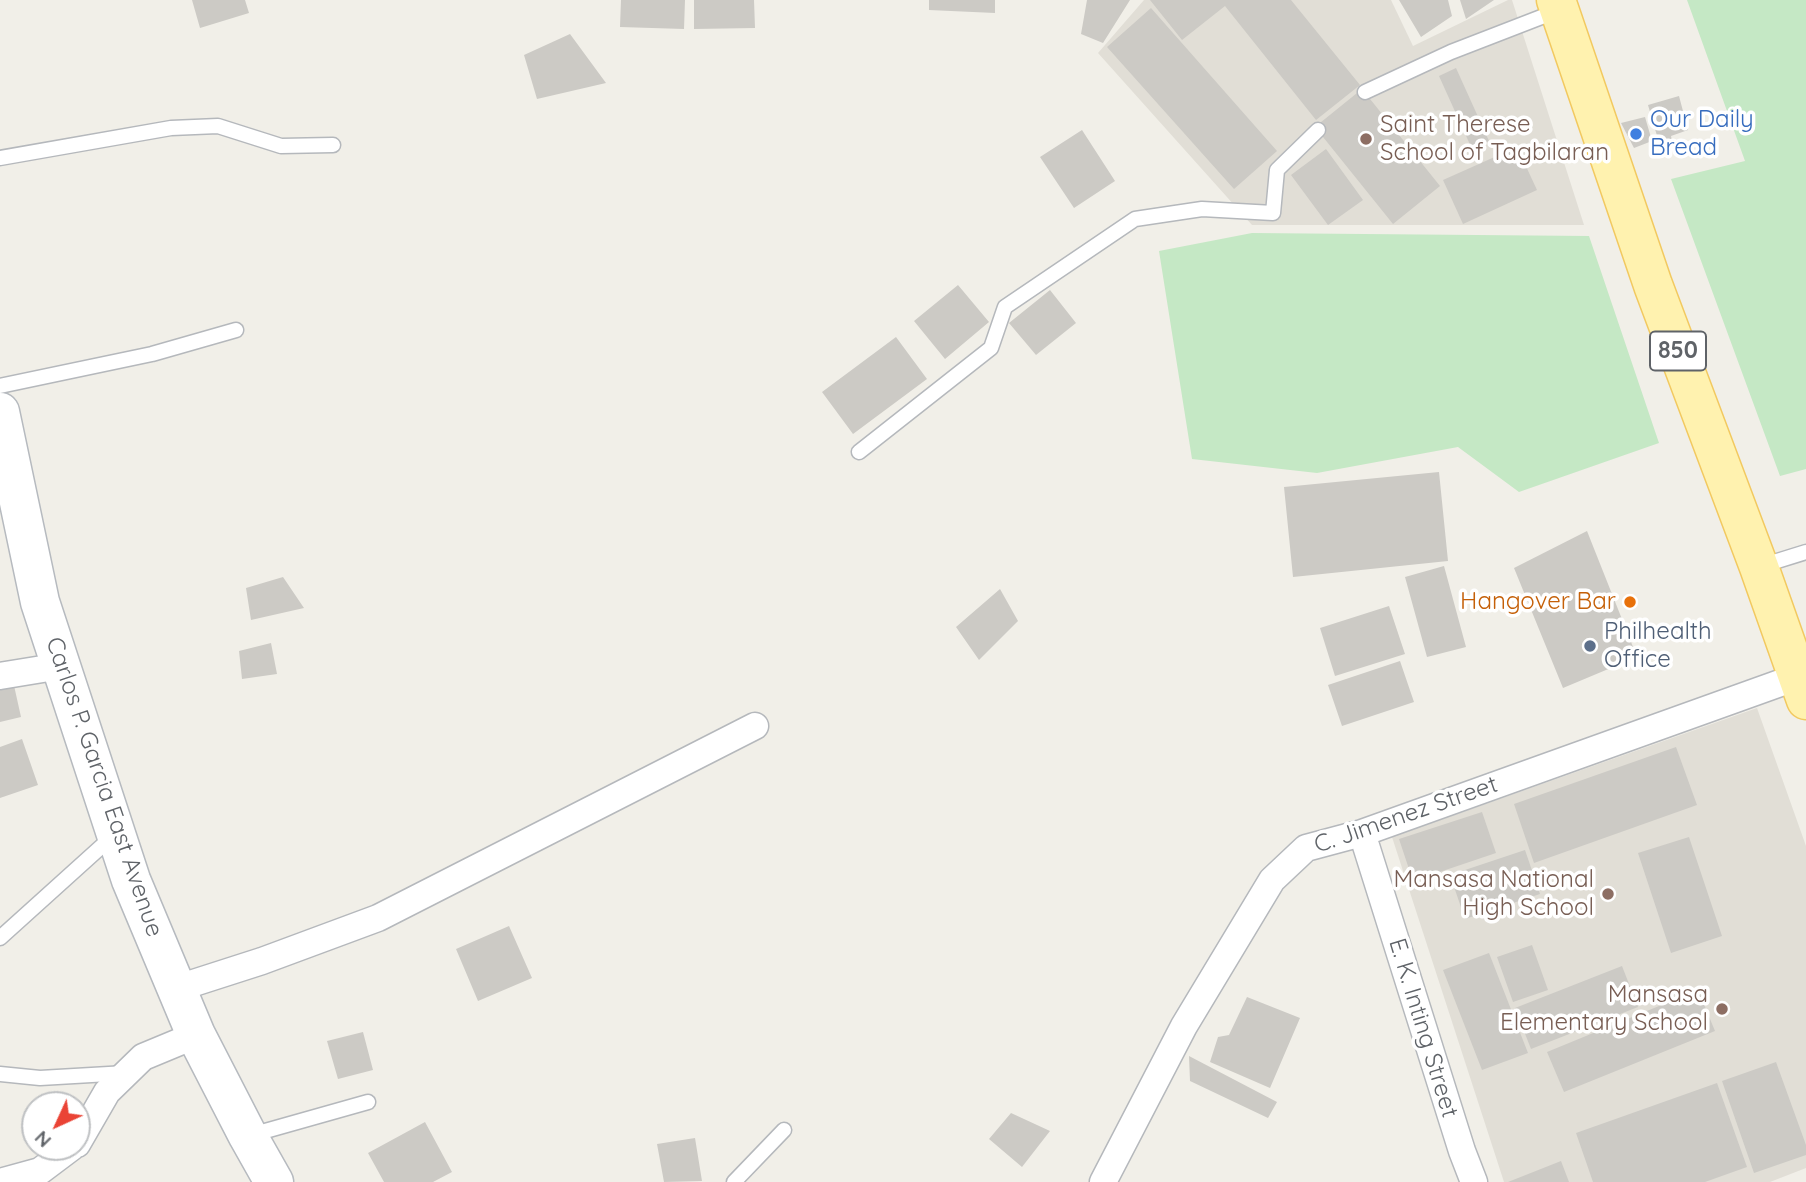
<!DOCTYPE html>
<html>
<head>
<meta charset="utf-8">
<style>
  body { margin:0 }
  #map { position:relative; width:1806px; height:1182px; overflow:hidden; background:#f1efe8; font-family:Quicksand,sans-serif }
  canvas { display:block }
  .north { position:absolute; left:21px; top:1091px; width:70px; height:70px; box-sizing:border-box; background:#fff; border:2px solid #bfc1c3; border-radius:50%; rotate:225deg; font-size:19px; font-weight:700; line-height:28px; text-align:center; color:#5f6368 }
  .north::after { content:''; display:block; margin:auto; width:24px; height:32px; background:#ea4335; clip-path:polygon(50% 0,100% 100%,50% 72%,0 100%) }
</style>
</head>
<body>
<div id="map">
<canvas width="1806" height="1182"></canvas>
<div class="north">N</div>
</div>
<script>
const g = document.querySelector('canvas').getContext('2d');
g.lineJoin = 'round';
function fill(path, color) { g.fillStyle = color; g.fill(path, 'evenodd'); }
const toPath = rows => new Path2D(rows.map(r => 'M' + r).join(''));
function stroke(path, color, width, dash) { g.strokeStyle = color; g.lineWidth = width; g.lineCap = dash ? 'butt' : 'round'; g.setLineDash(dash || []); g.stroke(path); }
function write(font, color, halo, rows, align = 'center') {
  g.font = font + ' Quicksand,sans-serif'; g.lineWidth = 7; g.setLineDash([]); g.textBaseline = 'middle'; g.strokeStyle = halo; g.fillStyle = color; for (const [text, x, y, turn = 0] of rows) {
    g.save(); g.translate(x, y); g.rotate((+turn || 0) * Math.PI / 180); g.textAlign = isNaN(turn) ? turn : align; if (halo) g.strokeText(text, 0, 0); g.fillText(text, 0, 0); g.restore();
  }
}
const education = toPath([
  [1144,0,1391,0,1413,46,1508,0,1512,0,1584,225,1252,225,1098,53],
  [1757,708,1806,846,1806,1168,1770,1182,1504,1182,1392,837]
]);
const green = toPath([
  [1687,0,1806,0,1806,469,1780,476,1671,179,1745,161],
  [1252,233,1589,236,1659,443,1519,492,1458,447,1317,473,1192,459,1159,251]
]);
const building = toPath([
  [192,0,245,0,249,13,200,28],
  [621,0,685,0,684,29,620,27],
  [694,0,754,0,755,28,694,29],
  [929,0,995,0,995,13,929,10],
  [1087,0,1130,0,1103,43,1081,34],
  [1150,0,1291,0,1360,85,1316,120,1225,6,1182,40],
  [1399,0,1448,0,1452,16,1421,37],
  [1460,0,1494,0,1466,19],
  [1151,8,1277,151,1234,189,1107,47],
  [570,34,606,83,537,99,524,55],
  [1456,68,1489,141,1472,149,1439,76],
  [1362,89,1440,186,1393,224,1315,127],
  [1679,96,1688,130,1671,136,1673,146,1660,146,1648,105],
  [1645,117,1652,141,1634,148,1621,123],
  [1082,130,1115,181,1074,208,1040,157],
  [1517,147,1537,190,1463,224,1443,180],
  [1326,149,1363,200,1328,225,1291,175],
  [958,285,989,322,945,359,914,321],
  [1050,290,1076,323,1036,355,1009,323],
  [896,337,927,379,853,434,822,392],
  [1439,472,1448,561,1293,577,1284,487],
  [1587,531,1637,657,1563,688,1514,568],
  [1444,566,1466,647,1427,657,1405,577],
  [283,577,304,608,251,620,246,588],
  [1000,589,1018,621,979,660,956,627],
  [1389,606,1405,654,1335,676,1320,628],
  [271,643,277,674,242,679,239,651],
  [1400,661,1414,702,1342,726,1328,685],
  [13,681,21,717,0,722,0,684],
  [22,739,38,785,0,798,0,747],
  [1676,747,1697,805,1534,863,1514,804],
  [1482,812,1496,853,1413,881,1399,839],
  [1689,837,1722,936,1671,953,1638,853],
  [1525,850,1540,894,1465,919,1450,875],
  [509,926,532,978,478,1001,456,949],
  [1532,945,1548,990,1513,1002,1497,957],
  [1489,953,1528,1053,1482,1070,1443,970],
  [1622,966,1638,1007,1531,1049,1515,1008],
  [1698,990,1715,1031,1564,1092,1547,1052],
  [1247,997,1300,1018,1270,1088,1210,1062,1218,1037,1229,1035],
  [363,1032,373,1070,338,1079,327,1041],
  [1189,1056,1277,1102,1268,1118,1190,1081],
  [1776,1062,1806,1145,1806,1155,1754,1173,1722,1081],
  [1717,1083,1747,1167,1705,1182,1593,1182,1576,1133],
  [1011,1113,1050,1131,1022,1167,989,1139],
  [425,1122,452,1172,433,1182,384,1182,368,1153],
  [695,1138,702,1181,664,1182,657,1144],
  [1561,1161,1569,1182,1508,1182]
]);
const service = toPath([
  [1365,92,1451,52,1557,11],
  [0,158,171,128,218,126,281,146,333,145],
  [0,386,152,354,236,330],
  [859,452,991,348,1005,307,1135,219,1202,209,1273,213,1277,170,1318,130],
  [1761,566,1806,552],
  [0,938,113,836],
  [0,1074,40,1078,126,1073],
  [251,1135,368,1102],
  [734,1182,784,1130]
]);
const minor = toPath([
  [0,676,61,666],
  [1362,833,1462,1151,1474,1182],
  [178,988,262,961,378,918,755,726],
  [77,1144,107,1092,143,1057,196,1035],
  [0,1182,40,1171,72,1147],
  [1103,1182,1184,1026,1272,880,1306,848,1362,833,1797,677]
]);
const secondary = toPath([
  [0,412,40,602,131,880,196,1035,248,1136,274,1182]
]);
const primary = toPath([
  [1556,0,1653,285,1759,567,1806,700]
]);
const markers = [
  [1636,134,7,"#3f7fe0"],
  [1366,139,7,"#8d6e63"],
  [1630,602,7,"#e8710a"],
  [1590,646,7,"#5c6f8a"],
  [1608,894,7,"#8d6e63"],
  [1722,1009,7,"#8d6e63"]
];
const shields = [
  [1678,351,56]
];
const shieldNames = [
  ["850",1678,351]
];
const shopNames = [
  ["Our Daily",1650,120],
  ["Bread",1650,148]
];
const educationNames = [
  ["Saint Therese",1380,125,"left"],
  ["School of Tagbilaran",1380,153,"left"],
  ["Mansasa National",1594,880],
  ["High School",1594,908],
  ["Mansasa",1708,995],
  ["Elementary School",1708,1023]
];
const foodNames = [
  ["Hangover Bar",1616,602]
];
const serviceNames = [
  ["Philhealth",1604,632],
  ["Office",1604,660]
];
const streetNames = [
  ["Carlos P. Garcia East Avenue",104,787,71],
  ["C. Jimenez Street",1406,815,-19],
  ["E. K. Inting Street",1423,1028,73]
];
fill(education, '#e1ded6');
fill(green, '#c5e8c5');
fill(building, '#cccac5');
stroke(service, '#b5b8bc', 17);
stroke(minor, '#b5b8bc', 29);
stroke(secondary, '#b6babf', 41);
stroke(primary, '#f2c960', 41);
stroke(service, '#fff', 14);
stroke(minor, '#fff', 26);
stroke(secondary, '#fff', 38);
stroke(primary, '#fff2af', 38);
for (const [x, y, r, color] of markers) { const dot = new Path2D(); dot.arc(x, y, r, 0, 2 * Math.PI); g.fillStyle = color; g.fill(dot); stroke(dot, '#fff', 2.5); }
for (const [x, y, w] of shields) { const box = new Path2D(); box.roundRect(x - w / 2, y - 19.5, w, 39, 5); g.fillStyle = '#fff'; g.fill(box); stroke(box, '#5f6368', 2); }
write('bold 23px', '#5f6368', null, shieldNames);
write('24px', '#366cbe', '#fff', shopNames, 'left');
write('24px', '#785e54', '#fff', educationNames, 'right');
write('24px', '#c56008', '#fff', foodNames, 'right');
write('24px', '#4e5e75', '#fff', serviceNames, 'left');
write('24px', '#5f6368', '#fff', streetNames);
</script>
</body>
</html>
